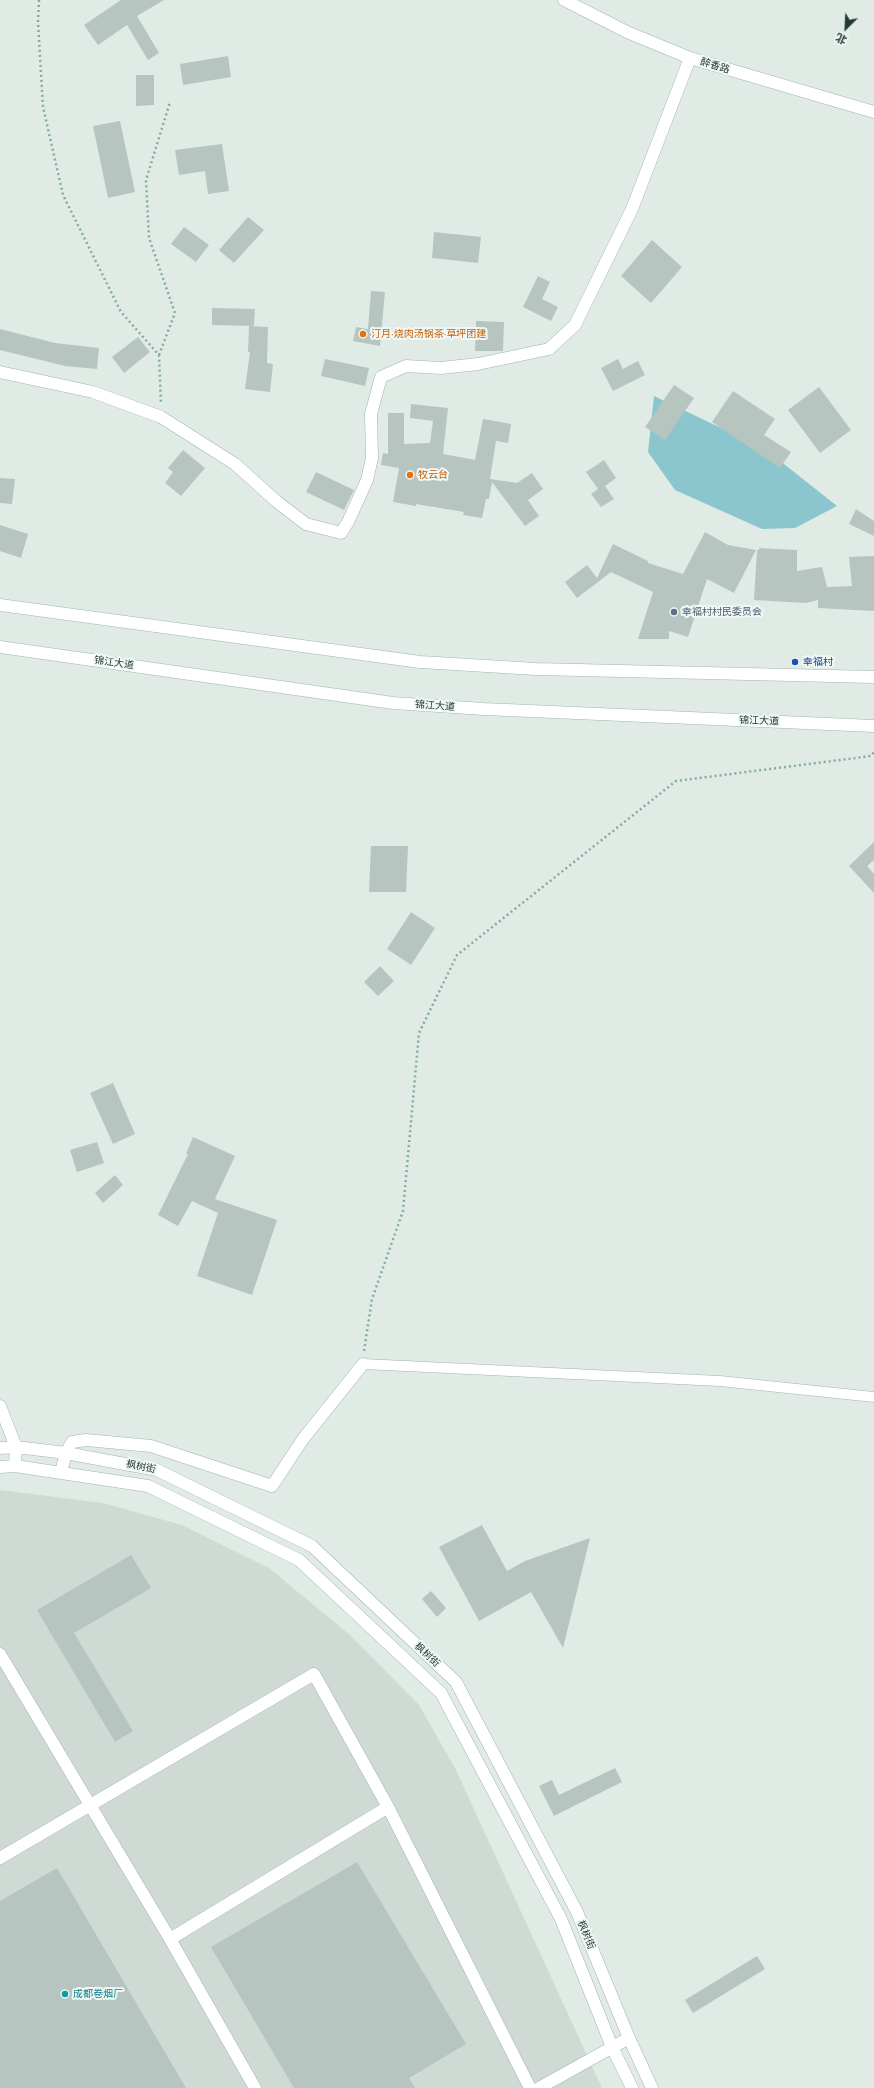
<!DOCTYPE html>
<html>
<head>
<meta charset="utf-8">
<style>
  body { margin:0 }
  #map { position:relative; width:874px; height:2088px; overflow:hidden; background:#e1ebe6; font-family:"PT Sans","Noto Sans SC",sans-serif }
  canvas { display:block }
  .north { position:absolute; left:826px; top:8px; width:40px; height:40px; -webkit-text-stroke:3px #f1f7f4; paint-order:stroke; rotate:204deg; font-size:11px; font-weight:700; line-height:16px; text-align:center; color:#223a33 }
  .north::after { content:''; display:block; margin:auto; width:14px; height:18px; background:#223a33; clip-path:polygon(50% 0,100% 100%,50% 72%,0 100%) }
</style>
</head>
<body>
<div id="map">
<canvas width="874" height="2088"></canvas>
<div class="north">北</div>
</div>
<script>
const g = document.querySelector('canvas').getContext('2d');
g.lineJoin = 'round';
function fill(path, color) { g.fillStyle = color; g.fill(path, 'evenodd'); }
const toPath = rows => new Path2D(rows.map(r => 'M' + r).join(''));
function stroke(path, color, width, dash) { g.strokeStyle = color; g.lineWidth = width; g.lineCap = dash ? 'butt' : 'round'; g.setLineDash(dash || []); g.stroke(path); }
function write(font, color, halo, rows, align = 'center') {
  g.font = font + ' "PT Sans","Noto Sans SC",sans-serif'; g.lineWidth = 4; g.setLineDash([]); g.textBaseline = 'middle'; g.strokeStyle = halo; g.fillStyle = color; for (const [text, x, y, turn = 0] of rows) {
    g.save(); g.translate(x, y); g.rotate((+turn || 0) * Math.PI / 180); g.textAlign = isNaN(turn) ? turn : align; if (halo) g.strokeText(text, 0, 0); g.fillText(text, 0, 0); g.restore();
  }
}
const built = toPath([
  [0,1490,103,1503,182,1525,269,1568,351,1636,419,1705,456,1770,602,2088,0,2088]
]);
const water = toPath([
  [654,396,765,449,837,506,795,528,762,529,675,490,648,452]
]);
const building = toPath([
  [121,0,164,0,137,16,159,53,148,60,127,25,98,45,84,25],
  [228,56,231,77,183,85,180,64],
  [136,75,154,75,154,105,136,106],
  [120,121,135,192,108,198,93,126],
  [222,144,229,191,208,194,205,171,179,175,175,150],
  [248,217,264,230,234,263,219,250],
  [184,227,209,245,196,262,171,244],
  [434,232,481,237,478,263,432,258],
  [652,240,682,267,651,303,621,276],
  [538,276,550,282,542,299,558,307,551,321,523,307],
  [371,291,385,292,380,346,353,341,356,327,368,329],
  [212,308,255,309,254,326,212,325],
  [476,321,504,322,503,351,475,351],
  [249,326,268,327,267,363,273,364,270,392,245,389,250,352,248,352],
  [0,329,55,343,99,348,97,369,65,366,0,350],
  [138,337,150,352,124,373,112,357],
  [325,359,369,368,365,386,321,376],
  [618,359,623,369,638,361,645,375,613,391,601,368],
  [674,385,694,398,665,440,645,427],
  [819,387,851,430,820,453,788,410],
  [733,391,775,419,764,435,791,452,780,468,712,422],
  [411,404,448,408,443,454,475,460,483,419,511,424,508,443,496,441,490,479,517,483,532,473,543,489,528,500,539,516,525,526,492,482,489,499,486,499,482,518,463,515,464,512,416,504,416,506,393,502,399,468,381,465,383,453,388,454,388,413,404,413,404,444,430,443,433,421,410,418],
  [183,450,205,468,181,496,165,483,173,472,168,468],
  [604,460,616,478,605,486,614,499,601,507,591,494,598,489,586,472],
  [316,472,354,490,344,510,306,492],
  [0,478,15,479,12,504,0,503],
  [856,509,874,521,874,536,849,524],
  [0,525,28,534,21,558,0,551],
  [705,532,728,545,756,550,734,593,707,579,688,637,669,631,669,639,638,639,653,592,611,572,577,598,565,582,587,565,597,578,613,544,648,561,648,563,683,574],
  [759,548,797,550,797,571,822,567,827,587,852,586,849,557,874,556,874,611,818,608,818,600,806,603,754,600,757,550,759,550],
  [874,842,874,860,867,866,874,874,874,893,849,866],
  [371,846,408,846,406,892,369,892],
  [411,912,435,928,411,965,387,949],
  [380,966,394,981,378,996,364,982],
  [113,1083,135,1134,113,1144,90,1093],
  [193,1137,235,1156,215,1199,277,1220,252,1295,197,1276,218,1213,192,1201,178,1226,158,1215,188,1154,186,1154],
  [97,1142,104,1163,77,1172,70,1150],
  [115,1175,123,1185,103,1203,95,1193],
  [482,1525,507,1571,525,1561,590,1538,563,1648,531,1592,479,1621,439,1547],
  [131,1555,151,1588,74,1633,133,1731,115,1742,37,1610],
  [431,1591,446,1608,437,1617,422,1599],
  [615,1768,622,1782,554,1816,539,1786,552,1780,559,1795],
  [357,1862,466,2044,409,2078,415,2088,294,2088,211,1947],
  [57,1868,186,2088,0,2088,0,1901],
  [757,1956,765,1969,693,2013,685,2000]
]);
const path = toPath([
  [39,0,38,22,43,107,63,195,121,312,159,355,161,403],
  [159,355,175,313,149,238,146,180,170,102],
  [364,1351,372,1299,403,1211,419,1033,457,955,676,781,871,756,874,752]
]);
const service = toPath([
  [363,1364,720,1381,874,1397]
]);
const minor = toPath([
  [564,0,627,32,690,58,874,112],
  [0,372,93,392,161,417,235,464,276,501,306,524,341,533,348,522,367,480,372,458,371,414,381,377,406,366,441,368,478,364,549,349,575,325,632,209,690,58],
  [61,1472,66,1453,72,1442,86,1440,151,1446,272,1486,303,1439,363,1364],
  [0,1654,170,1939,255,2088],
  [0,1858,314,1674,388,1807,530,2088],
  [170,1939,388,1807],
  [539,2088,629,2038]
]);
const tertiary = toPath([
  [0,1406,16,1447,15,1466],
  [0,1448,16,1447,66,1453,157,1470,312,1546,456,1682,577,1912,629,2038,652,2088],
  [0,1467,15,1466,148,1486,299,1560,441,1693,561,1919,612,2047,632,2088]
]);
const secondary = toPath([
  [0,605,420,662,536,669,874,677],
  [0,647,393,703,484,709,874,726]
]);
const markers = [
  [363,334,4,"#e8710a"],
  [410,475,4,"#e8710a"],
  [674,612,4,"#5c6f8a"],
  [795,662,4,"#1a4fb4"],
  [65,1994,4,"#0f9aa8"]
];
const streetNames = [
  ["醉香路",715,66,17],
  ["锦江大道",114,663,8],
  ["锦江大道",435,706,4],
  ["锦江大道",759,721,2],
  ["枫树街",141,1467,12],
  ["枫树街",427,1655,43],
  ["枫树街",586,1935,67]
];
const foodNames = [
  ["汀月·烧肉汤锅茶·草坪团建",371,334],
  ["牧云台",418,475]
];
const serviceNames = [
  ["幸福村村民委员会",682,612]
];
const transitNames = [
  ["幸福村",803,662]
];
const cultureNames = [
  ["成都卷烟厂",73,1994]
];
fill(built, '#cfdad5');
fill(water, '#8bc6ce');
fill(building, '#b6c5bf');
stroke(service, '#a4b2ad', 11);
stroke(minor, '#a4b2ad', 13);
stroke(tertiary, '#a4b2ad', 13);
stroke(secondary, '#a0b6ad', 13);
stroke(path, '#82ad9e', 2.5, [2, 3]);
stroke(service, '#fff', 10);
stroke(minor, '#fff', 12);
stroke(tertiary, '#fff', 12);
stroke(secondary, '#fff', 12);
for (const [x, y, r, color] of markers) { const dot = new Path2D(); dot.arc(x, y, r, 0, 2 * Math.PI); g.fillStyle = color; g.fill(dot); stroke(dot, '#f1f7f4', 1.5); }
write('10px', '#223a33', '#f1f7f4', streetNames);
write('10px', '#c56008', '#f1f7f4', foodNames, 'left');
write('10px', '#4e5e75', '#f1f7f4', serviceNames, 'left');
write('10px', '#164399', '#f1f7f4', transitNames, 'left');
write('10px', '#0d838f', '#f1f7f4', cultureNames, 'left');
</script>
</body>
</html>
